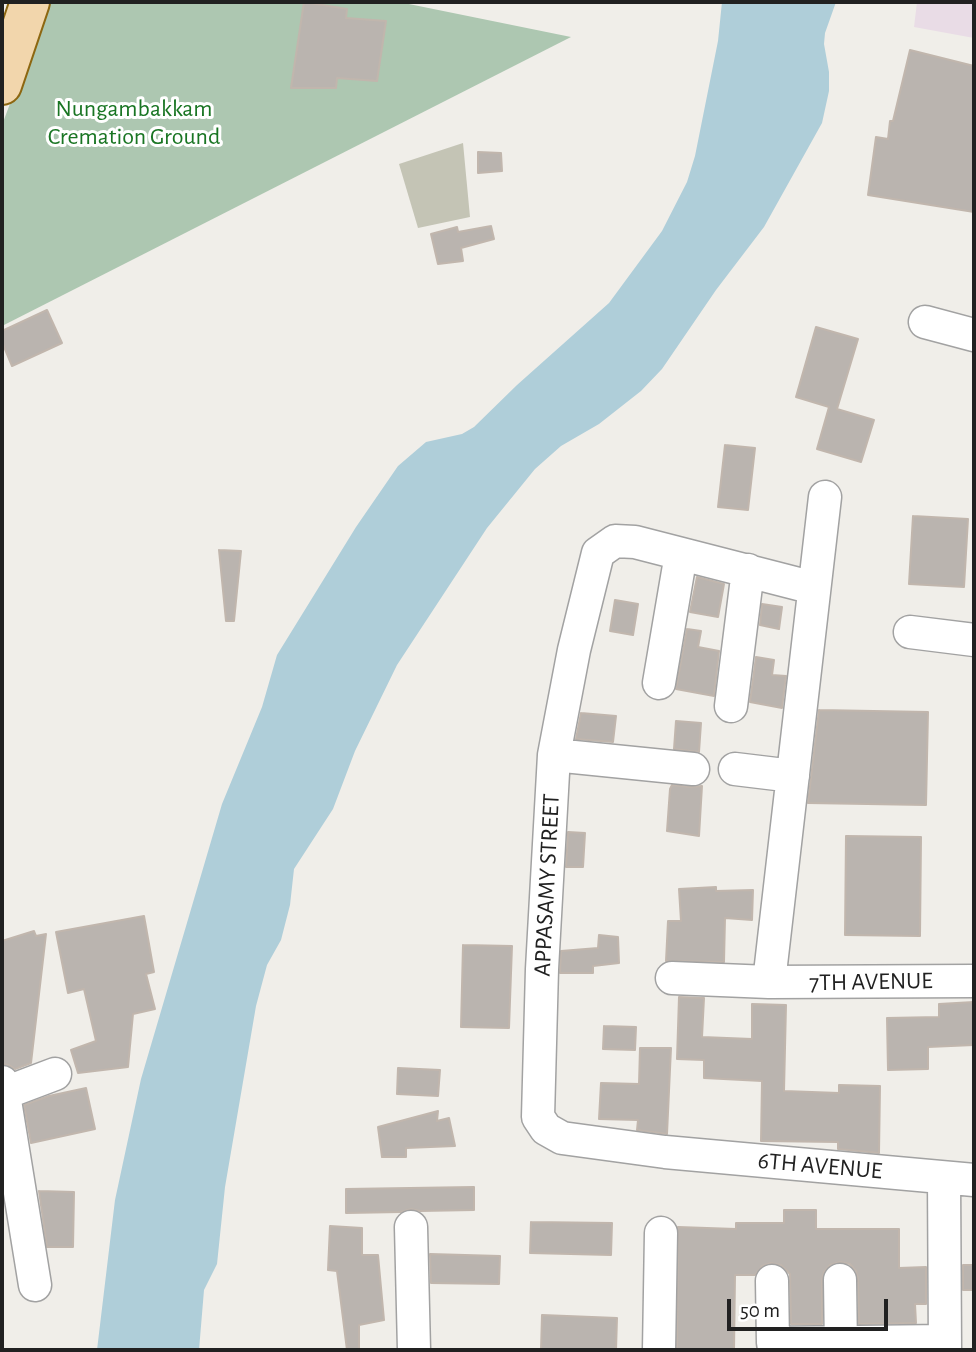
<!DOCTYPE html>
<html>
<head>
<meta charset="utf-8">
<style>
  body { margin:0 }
  #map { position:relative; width:976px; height:1352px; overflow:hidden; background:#f0eee9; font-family:"Alegreya Sans",sans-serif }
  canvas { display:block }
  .frame { position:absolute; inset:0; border:4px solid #212121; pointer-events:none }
  .scale { position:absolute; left:727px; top:1299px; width:161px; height:32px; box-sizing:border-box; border:4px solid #212121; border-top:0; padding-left:9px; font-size:21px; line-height:24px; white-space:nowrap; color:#212121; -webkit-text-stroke:5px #fff; paint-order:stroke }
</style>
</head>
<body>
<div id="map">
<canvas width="976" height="1352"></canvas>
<div class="frame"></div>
<div class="scale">50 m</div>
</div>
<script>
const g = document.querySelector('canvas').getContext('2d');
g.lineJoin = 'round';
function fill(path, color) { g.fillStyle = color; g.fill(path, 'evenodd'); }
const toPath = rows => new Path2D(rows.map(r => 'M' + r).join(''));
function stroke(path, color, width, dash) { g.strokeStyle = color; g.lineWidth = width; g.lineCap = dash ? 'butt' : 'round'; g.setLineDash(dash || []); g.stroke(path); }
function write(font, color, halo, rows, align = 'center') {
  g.font = font + ' "Alegreya Sans",sans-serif'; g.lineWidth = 6; g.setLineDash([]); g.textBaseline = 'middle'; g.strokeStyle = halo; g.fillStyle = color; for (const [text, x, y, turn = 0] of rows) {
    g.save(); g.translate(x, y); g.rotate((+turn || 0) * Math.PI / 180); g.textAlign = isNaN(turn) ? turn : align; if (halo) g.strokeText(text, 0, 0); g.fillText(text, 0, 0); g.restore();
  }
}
const industrial = toPath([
  [917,2,974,2,974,38,914,27]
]);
const construction = toPath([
  [463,143,470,217,418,228,399,164]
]);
const cemetery = toPath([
  [48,2,399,2,571,37,2,326,2,125]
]);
const water = toPath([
  [722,2,836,2,825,33,824,44,829,72,829,91,822,123,764,227,716,290,662,369,641,391,599,424,561,446,535,469,487,528,397,665,355,751,333,809,294,869,290,905,281,940,267,965,256,1006,225,1187,217,1264,204,1290,199,1350,97,1350,115,1200,141,1079,222,804,262,707,277,655,356,527,398,466,426,442,462,434,474,427,517,385,609,303,662,231,687,182,695,156,718,41]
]);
const building = toPath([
  [304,2,347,9,346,18,386,21,377,81,337,78,336,88,291,88,304,2],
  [910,50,974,66,974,212,868,195,876,137,888,139,890,121,893,121,910,50],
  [478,152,501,153,502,171,478,173,478,152],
  [491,226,494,239,461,248,463,261,438,264,431,234,457,227,458,232,491,226],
  [47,310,62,343,12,366,2,342,2,331,47,310],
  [816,327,858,339,837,409,874,420,861,462,817,449,829,407,796,397,816,327],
  [725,445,755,448,748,510,718,507,725,445],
  [913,516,968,519,964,587,909,584,913,516],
  [219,550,241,551,234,621,226,621,219,550],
  [697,577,724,584,718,617,690,612,697,577],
  [615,600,638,604,633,635,610,631,615,600],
  [762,604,782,607,779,629,760,625,762,604],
  [687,629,701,631,698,647,719,651,714,696,676,689,687,629],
  [756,657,774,660,772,675,786,676,782,708,750,702,756,657],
  [819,710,928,712,926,805,808,803,819,710],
  [581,713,616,716,613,742,576,739,581,713],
  [676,721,701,723,699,752,674,749,676,721],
  [672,785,691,787,702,786,699,836,667,831,670,789,672,785],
  [568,832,585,833,583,867,566,867,568,832],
  [846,836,921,837,920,936,845,935,846,836],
  [716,887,716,891,753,890,752,920,725,918,724,962,666,961,668,921,681,921,679,889,716,887],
  [144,916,154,972,146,974,155,1009,133,1014,128,1067,78,1073,71,1050,96,1041,84,989,68,993,56,932,144,916],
  [34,931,36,936,46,934,31,1063,15,1069,9,1065,2,1064,2,941,34,931],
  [599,935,618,937,619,963,593,966,593,973,560,973,561,951,598,948,599,935],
  [463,945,512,946,509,1028,461,1027,463,945],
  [679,997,704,998,702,1037,752,1039,752,1004,786,1005,784,1091,839,1093,839,1085,880,1086,879,1153,838,1149,838,1142,761,1141,762,1081,704,1078,704,1060,677,1059,679,997],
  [974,1002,974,1045,928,1047,928,1069,888,1070,887,1018,939,1017,939,1004,974,1002],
  [604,1026,636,1027,635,1050,603,1049,604,1026],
  [640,1048,671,1048,667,1134,637,1130,638,1120,599,1119,601,1083,639,1084,640,1048],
  [398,1068,440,1070,438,1096,397,1094,398,1068],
  [86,1088,95,1129,31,1143,24,1105,49,1096,86,1088],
  [438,1111,437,1121,449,1118,455,1146,406,1148,406,1157,382,1157,378,1127,438,1111],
  [474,1187,474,1210,420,1211,411,1209,401,1212,346,1213,346,1189,474,1187],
  [39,1191,74,1192,73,1247,47,1247,39,1191],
  [784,1210,816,1210,816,1229,899,1229,899,1268,926,1267,926,1304,915,1304,916,1323,859,1324,858,1280,856,1271,850,1264,840,1262,830,1265,824,1272,822,1280,822,1324,791,1324,790,1274,781,1265,771,1263,762,1266,755,1275,735,1275,734,1350,677,1350,678,1227,736,1229,736,1223,784,1223,784,1210],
  [531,1222,612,1223,611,1255,530,1253,531,1222],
  [330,1226,362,1228,362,1255,378,1255,384,1320,359,1325,359,1350,347,1350,337,1271,328,1270,330,1226],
  [430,1254,500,1256,499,1284,431,1283,430,1254],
  [963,1265,974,1265,974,1290,963,1290,963,1265],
  [542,1315,617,1318,616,1350,541,1350,542,1315]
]);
const minor = toPath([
  [925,322,974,335],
  [814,588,635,542,615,541,598,553,574,650,554,755,542,969,538,1117,546,1129,562,1138,665,1152,974,1180],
  [910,632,974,640],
  [659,683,681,554],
  [731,706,748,570],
  [554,755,693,769],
  [735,769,793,776],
  [672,978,769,982,974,981],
  [769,982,825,497],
  [2,1082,35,1285],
  [2,1094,55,1074],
  [944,1178,945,1350],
  [411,1227,414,1350],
  [840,1280,841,1350],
  [772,1281,773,1343,945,1341],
  [659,1350,661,1233]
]);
const major = toPath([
  [2,85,30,2]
]);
const parkNames = [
  ["Nungambakkam",134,109],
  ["Cremation Ground",134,137]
];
const streetNames = [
  ["APPASAMY STREET",547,885,-87],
  ["7TH AVENUE",871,982,-1],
  ["6TH AVENUE",820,1166,5]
];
fill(industrial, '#e9dce6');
fill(construction, '#c4c4b5');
fill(cemetery, '#adc7b1');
fill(water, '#afced9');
fill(building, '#bab4af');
stroke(building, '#c1b6ad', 2);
stroke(minor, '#a2a2a2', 35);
stroke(major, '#8d6711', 42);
stroke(minor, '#fff', 32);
stroke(major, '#f2d6ac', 38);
write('24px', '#197523', '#fff', parkNames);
write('24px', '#212121', '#fff', streetNames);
</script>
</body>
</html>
